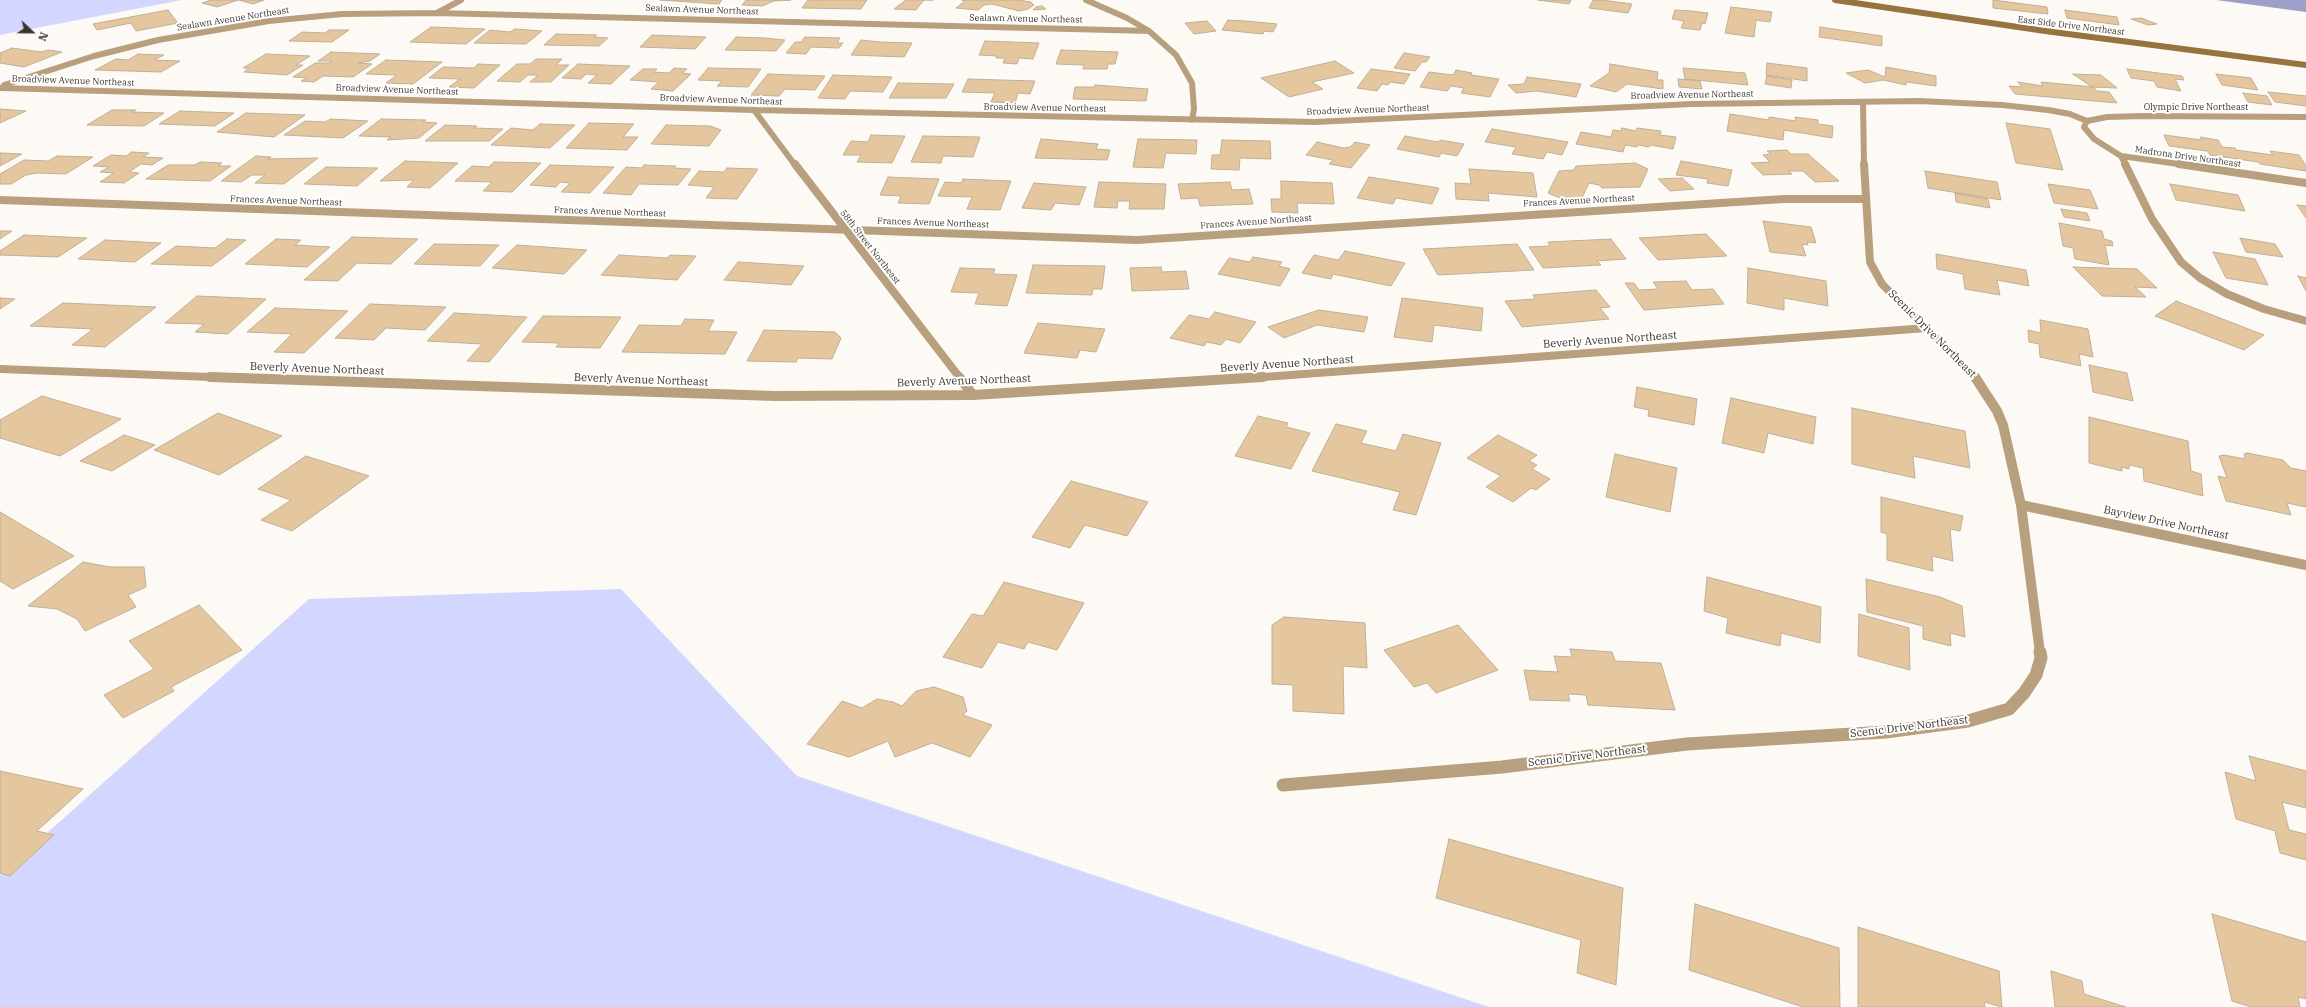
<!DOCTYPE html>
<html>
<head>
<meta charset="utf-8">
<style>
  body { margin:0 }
  #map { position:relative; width:2306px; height:1007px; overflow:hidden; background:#fdfaf5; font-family:"IBM Plex Serif",serif }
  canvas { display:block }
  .north { position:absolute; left:12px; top:12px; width:40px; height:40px; -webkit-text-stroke:3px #fff; paint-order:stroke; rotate:112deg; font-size:11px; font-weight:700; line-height:16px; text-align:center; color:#3a332a }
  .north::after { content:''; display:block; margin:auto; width:14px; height:18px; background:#3a332a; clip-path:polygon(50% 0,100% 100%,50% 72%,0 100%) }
</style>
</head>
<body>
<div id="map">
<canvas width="2306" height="1007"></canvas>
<div class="north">N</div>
</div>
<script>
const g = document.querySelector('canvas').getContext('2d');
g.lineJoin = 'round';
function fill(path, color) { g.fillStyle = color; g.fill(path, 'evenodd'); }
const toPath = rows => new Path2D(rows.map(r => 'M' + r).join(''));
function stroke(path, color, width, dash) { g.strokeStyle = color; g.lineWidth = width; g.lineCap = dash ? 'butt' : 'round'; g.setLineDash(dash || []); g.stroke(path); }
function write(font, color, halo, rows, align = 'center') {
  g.font = font + ' "IBM Plex Serif",serif'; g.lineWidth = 4; g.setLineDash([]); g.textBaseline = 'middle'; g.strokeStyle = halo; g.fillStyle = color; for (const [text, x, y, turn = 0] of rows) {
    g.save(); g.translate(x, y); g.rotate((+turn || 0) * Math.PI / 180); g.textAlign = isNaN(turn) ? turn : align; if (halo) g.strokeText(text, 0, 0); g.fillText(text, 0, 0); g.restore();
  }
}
const green = toPath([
  [0,0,182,0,0,35],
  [621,589,797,776,1489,1007,0,1007,0,875,309,599]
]);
const water = toPath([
  [2216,0,2306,0,2306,12]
]);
const building = toPath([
  [211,0,238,0,217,7,202,3,211,0],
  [239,0,264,0,253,4,239,0],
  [660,0,722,0,719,4,660,0],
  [746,0,791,0,774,1,762,6,742,5,746,0],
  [808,0,867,0,861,9,802,8,808,0],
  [906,0,933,0,924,0,916,10,894,9,906,0],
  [962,0,1018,0,1031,2,1034,5,1028,9,1019,11,992,4,984,5,978,10,956,8,965,1,962,0],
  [1538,0,1571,0,1569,4,1538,0],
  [1593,0,1602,0,1632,4,1628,13,1589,8,1593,0],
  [1993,0,2047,7,2048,14,1993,8,1993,0],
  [1042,6,1046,9,1033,10,1036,7,1042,6],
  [1731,7,1772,12,1770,22,1756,20,1754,37,1725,33,1731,7],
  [168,10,178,23,136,31,131,23,97,30,93,24,168,10],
  [1675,10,1691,11,1708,13,1705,24,1702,23,1700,30,1681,28,1684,21,1672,19,1675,10],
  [2065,10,2117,17,2119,25,2067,18,2065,10],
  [2141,18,2157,24,2148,25,2131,19,2141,18],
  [1228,20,1246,21,1277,24,1273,32,1264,31,1263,34,1222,30,1228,20],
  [1207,21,1216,31,1194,34,1185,23,1207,21],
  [431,27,485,29,466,44,410,42,431,27],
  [1820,27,1882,36,1882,46,1819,37,1820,27],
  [515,29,542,31,526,44,474,43,490,30,510,32,515,29],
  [329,30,349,30,332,42,289,41,302,32,325,33,329,30],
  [556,34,597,35,594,37,608,38,599,46,544,45,556,34],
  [652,35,706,37,695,49,640,47,652,35],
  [736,37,765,38,785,40,776,51,725,50,736,37],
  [805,37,840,38,837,43,843,43,839,48,811,47,806,54,786,53,795,42,801,42,805,37],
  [861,40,880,42,912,43,904,57,851,55,861,40],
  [985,41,1039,43,1033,59,1019,58,1017,64,1003,63,1005,58,996,58,997,56,979,55,985,41],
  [12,48,41,52,48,50,62,52,24,67,0,63,0,53,12,48],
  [1061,50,1118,52,1115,64,1108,64,1107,69,1083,69,1084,65,1056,64,1061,50],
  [331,52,380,54,370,61,358,63,372,64,353,77,323,76,314,82,301,81,307,78,293,77,315,63,329,63,332,61,318,61,331,52],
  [1404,53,1430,57,1426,62,1422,62,1415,71,1394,68,1404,53],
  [138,54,164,55,154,60,180,61,161,72,95,70,116,59,128,60,138,54],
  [266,54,310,56,296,65,303,65,287,75,244,72,249,68,243,68,266,54],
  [536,59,562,59,556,65,569,65,551,82,530,82,538,75,528,75,520,82,497,81,517,64,530,64,536,59],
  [386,60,442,62,413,84,386,83,397,75,366,74,386,60],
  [1335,61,1354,73,1312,82,1323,89,1289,97,1261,78,1335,61],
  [1767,63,1807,68,1807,81,1766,75,1767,63],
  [478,64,500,65,474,88,449,87,460,79,429,78,443,67,474,68,478,64],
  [578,64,630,66,611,84,588,83,597,75,586,74,581,79,562,78,578,64],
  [1610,64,1658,72,1657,80,1663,80,1663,89,1627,84,1616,92,1590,86,1609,73,1610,64],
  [1886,67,1936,76,1936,86,1906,82,1906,85,1883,80,1865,83,1846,73,1868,70,1885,77,1886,67],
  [674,68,687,69,682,73,691,74,673,91,651,89,659,82,630,80,643,69,657,69,653,72,669,73,674,68],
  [708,68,761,69,748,87,717,86,722,81,698,80,708,68],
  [1683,68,1745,73,1748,85,1685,79,1683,68],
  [1371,69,1410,74,1404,84,1390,82,1388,85,1382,84,1377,91,1357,88,1371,69],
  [2127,69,2182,76,2184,80,2175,79,2181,91,2157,87,2154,81,2131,78,2127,69],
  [1456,70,1472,73,1471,75,1499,79,1490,97,1461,93,1464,88,1451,86,1447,91,1420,87,1429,72,1453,75,1456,70],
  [768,74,825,76,815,90,785,89,779,96,751,95,768,74],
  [2073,74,2101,75,2117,88,2092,87,2073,74],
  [2216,74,2251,78,2258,90,2222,85,2216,74],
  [833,75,892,77,883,92,850,91,845,99,818,98,833,75],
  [1767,76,1792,80,1791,88,1765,84,1767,76],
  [1527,77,1581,84,1576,97,1537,91,1516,93,1508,85,1524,84,1527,77],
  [968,79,1035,81,1030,94,1018,93,1015,103,991,102,995,93,962,92,968,79],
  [1678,79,1700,81,1702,89,1679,87,1678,79],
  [2018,82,2043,86,2041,82,2093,87,2097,91,2109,92,2117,103,2015,94,2009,86,2022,87,2018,82],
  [898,83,954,84,946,98,889,98,898,83],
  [1095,85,1148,89,1146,101,1073,99,1075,87,1095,87,1095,85],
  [2268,92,2306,96,2306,106,2275,102,2268,92],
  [2243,93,2267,96,2272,105,2248,102,2243,93],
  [0,109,26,111,0,123,0,109],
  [112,110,136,110,132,112,164,113,144,126,87,125,112,110],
  [180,111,234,113,215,126,159,124,180,111],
  [246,113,305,115,274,137,217,132,246,113],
  [1730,114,1769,120,1769,117,1796,121,1795,117,1818,120,1818,124,1833,126,1832,138,1784,130,1783,140,1727,131,1730,114],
  [331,119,368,121,343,138,284,135,305,121,325,122,331,119],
  [381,119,426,120,423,122,437,123,419,138,387,140,391,137,359,136,381,119],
  [589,123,634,124,623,137,638,137,627,150,566,148,589,123],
  [2006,123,2050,129,2063,170,2016,163,2006,123],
  [540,124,575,125,550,148,491,145,511,128,533,130,540,124],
  [445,125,477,126,474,128,503,129,489,141,425,141,445,125],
  [666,125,710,126,721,130,709,146,651,144,666,125],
  [1622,128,1636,131,1637,128,1661,131,1660,135,1676,137,1673,149,1650,145,1649,147,1638,145,1637,147,1625,145,1623,152,1576,144,1581,132,1611,137,1613,130,1621,131,1622,128],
  [1492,129,1568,142,1562,155,1547,152,1543,159,1512,154,1516,147,1485,142,1492,129],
  [871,135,905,136,892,163,857,162,861,155,843,155,851,141,868,142,871,135],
  [2164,135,2202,140,2200,137,2218,140,2222,147,2235,148,2236,150,2273,155,2270,151,2299,155,2306,166,2306,171,2260,164,2258,162,2210,155,2207,151,2169,146,2164,135],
  [923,136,980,137,973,157,943,156,941,163,911,162,923,136],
  [1405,136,1438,142,1440,140,1464,144,1457,156,1441,153,1439,157,1397,149,1405,136],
  [1041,139,1098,144,1096,149,1110,150,1107,160,1035,158,1041,139],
  [1138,139,1197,140,1196,154,1166,153,1163,168,1133,167,1138,139],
  [1222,140,1270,141,1271,159,1240,158,1239,170,1211,169,1212,155,1220,155,1222,140],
  [1317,142,1343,148,1350,147,1355,142,1370,145,1351,168,1329,164,1333,160,1306,155,1317,142],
  [1787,150,1791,154,1808,154,1839,181,1815,182,1803,171,1788,171,1792,174,1763,175,1751,163,1770,162,1763,155,1771,154,1767,151,1787,150],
  [132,152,149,153,143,157,163,158,152,165,141,164,129,172,139,173,124,183,100,182,114,173,100,172,109,167,93,166,111,155,126,156,132,152],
  [0,153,22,154,0,166,0,153],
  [57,156,93,157,66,174,37,173,26,175,11,184,0,184,0,174,24,160,48,161,57,156],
  [256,156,271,157,267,159,318,158,284,184,255,183,265,175,252,175,241,182,221,181,256,156],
  [405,161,458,163,430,188,407,187,414,180,380,181,405,161],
  [1681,161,1732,170,1728,186,1707,183,1708,179,1676,175,1681,161],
  [200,162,222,163,218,166,231,166,210,181,146,179,168,165,195,165,200,162],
  [494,162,541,163,512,192,483,191,492,182,455,181,472,166,489,167,494,162],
  [1635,163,1648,169,1640,187,1602,188,1599,185,1589,183,1582,198,1562,199,1548,193,1559,171,1574,170,1576,166,1635,163],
  [550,165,614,167,590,193,561,192,570,183,560,182,556,187,530,185,550,165],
  [644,165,676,166,674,168,691,169,678,185,639,184,631,195,603,193,626,167,642,168,644,165],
  [326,167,378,168,357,186,304,184,326,167],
  [727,168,758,169,737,199,706,198,714,187,688,185,699,171,724,172,727,168],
  [1469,169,1533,173,1537,197,1488,193,1489,201,1456,199,1455,183,1471,184,1469,169],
  [1925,171,1997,182,2001,200,1928,188,1925,171],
  [888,177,939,179,929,204,898,203,901,196,880,195,888,177],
  [1369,177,1439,188,1432,204,1396,198,1393,204,1357,198,1369,177],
  [1682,178,1694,189,1670,191,1658,179,1682,178],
  [963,179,1011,181,1000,210,967,209,972,197,938,196,945,182,961,183,963,179],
  [1281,181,1332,183,1334,204,1297,203,1298,213,1272,212,1271,199,1281,199,1281,181],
  [1099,182,1166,184,1164,209,1129,209,1130,201,1118,201,1117,208,1094,207,1099,182],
  [1230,182,1232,190,1249,189,1253,204,1200,206,1198,198,1181,199,1178,184,1230,182],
  [1034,183,1086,187,1079,205,1055,203,1051,210,1022,208,1034,183],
  [2048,184,2090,190,2098,209,2054,203,2048,184],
  [2170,184,2238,195,2245,211,2176,200,2170,184],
  [1955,193,1988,199,1990,208,1956,202,1955,193],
  [2297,205,2306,206,2306,218,2297,205],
  [2061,209,2087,213,2090,221,2064,217,2061,209],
  [1763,221,1811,227,1816,243,1807,242,1808,245,1802,244,1806,256,1770,252,1763,221],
  [2059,223,2102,231,2104,239,2112,241,2113,246,2105,245,2109,265,2075,259,2073,248,2063,246,2059,223],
  [0,231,12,231,0,239,0,231],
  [1706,234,1727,256,1658,260,1639,238,1706,234],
  [24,235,87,238,58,257,0,255,0,251,24,235],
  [352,237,418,239,391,264,357,263,338,281,304,280,352,237],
  [2240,238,2275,244,2283,257,2246,252,2240,238],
  [227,239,246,240,212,266,151,264,176,246,215,248,227,239],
  [276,239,301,240,295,245,330,247,307,267,245,264,276,239],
  [1611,239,1626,259,1597,261,1601,265,1543,268,1529,247,1550,246,1548,242,1611,239],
  [105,240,161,243,135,262,78,259,105,240],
  [434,244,499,245,480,266,414,264,434,244],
  [1517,244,1534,270,1438,275,1423,249,1517,244],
  [517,245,587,250,564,274,492,268,517,245],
  [1345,251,1405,263,1391,286,1333,274,1331,279,1302,273,1314,255,1338,260,1345,251],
  [2213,252,2255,259,2268,285,2226,278,2213,252],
  [1936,254,2026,270,2029,286,1997,280,2000,295,1965,289,1963,274,1937,269,1936,254],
  [619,255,667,258,670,255,696,256,677,280,601,275,619,255],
  [1253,257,1282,262,1279,266,1290,269,1280,286,1218,274,1229,258,1250,262,1253,257],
  [738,262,804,266,791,285,724,280,738,262],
  [1033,265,1105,266,1102,289,1093,289,1092,295,1026,293,1033,265],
  [1161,267,1162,272,1186,271,1189,289,1132,291,1130,268,1161,267],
  [2073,267,2137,269,2157,288,2135,287,2146,297,2102,296,2073,267],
  [960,268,995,269,993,274,1017,275,1007,306,975,304,979,293,951,292,960,268],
  [1748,268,1826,281,1828,306,1784,298,1784,310,1747,303,1748,268],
  [2298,276,2306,278,2306,291,2298,276],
  [1686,281,1692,290,1713,289,1724,304,1644,310,1625,283,1634,283,1639,290,1658,289,1653,282,1686,281],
  [1596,290,1610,307,1600,308,1609,319,1522,327,1505,301,1535,299,1533,295,1596,290],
  [197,296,266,299,228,334,195,332,204,324,165,323,197,296],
  [0,298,15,299,0,309,0,298],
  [1402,298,1483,308,1481,331,1434,325,1432,342,1394,337,1402,298],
  [2176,301,2264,335,2244,350,2155,316,2176,301],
  [63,303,156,307,105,347,72,345,93,329,30,326,63,303],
  [370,304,446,307,425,330,386,328,374,340,335,338,370,304],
  [275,308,348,311,304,353,274,352,292,334,247,332,275,308],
  [1319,310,1368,317,1364,332,1317,325,1284,338,1268,327,1319,310],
  [1215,312,1256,322,1240,343,1226,339,1221,345,1207,342,1204,346,1170,338,1189,315,1209,319,1215,312],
  [454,313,527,317,489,362,467,361,482,344,427,341,454,313],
  [543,316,621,317,600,348,556,347,559,343,522,342,543,316],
  [685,319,714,320,708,331,737,332,725,354,622,352,639,325,681,326,685,319],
  [2040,320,2088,329,2093,357,2079,354,2081,366,2040,357,2039,344,2029,342,2028,330,2041,333,2040,320],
  [1038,323,1105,329,1096,352,1080,350,1077,358,1024,353,1038,323],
  [764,330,835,332,841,338,832,359,798,358,796,362,747,361,764,330],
  [2089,365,2127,373,2133,401,2093,392,2089,365],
  [1637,387,1697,399,1694,425,1648,416,1649,410,1634,407,1637,387],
  [42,396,121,419,60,456,0,438,0,420,42,396],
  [1731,398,1816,417,1813,444,1768,433,1764,453,1722,443,1731,398],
  [1852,408,1965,431,1970,468,1913,456,1915,478,1852,464,1852,408],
  [218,413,282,436,219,475,154,450,218,413],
  [1258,416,1288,423,1286,427,1310,433,1291,469,1235,456,1258,416],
  [2089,417,2188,441,2191,471,2201,474,2203,496,2144,481,2143,468,2129,465,2129,469,2122,467,2122,471,2089,463,2089,417],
  [1336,424,1367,431,1361,443,1396,451,1403,434,1441,443,1416,515,1393,510,1400,492,1312,471,1336,424],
  [124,435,155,445,112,471,80,461,124,435],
  [1498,435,1537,455,1529,461,1537,465,1532,469,1550,479,1536,490,1531,488,1513,502,1486,487,1501,476,1467,458,1498,435],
  [2247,453,2283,460,2291,468,2306,471,2306,507,2287,503,2291,515,2226,501,2218,476,2227,478,2219,456,2224,455,2245,459,2244,454,2247,453],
  [1615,454,1677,468,1670,512,1606,497,1615,454],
  [306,456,369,476,292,531,261,520,291,500,258,489,306,456],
  [1071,481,1148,502,1127,536,1085,525,1070,548,1032,537,1071,481],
  [1881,497,1963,516,1960,531,1950,529,1953,561,1932,556,1933,571,1887,560,1887,534,1881,532,1881,497],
  [0,512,74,556,13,589,0,581,0,512],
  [83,562,110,567,144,567,146,587,128,595,136,607,85,631,77,619,57,609,28,606,83,562],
  [1707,577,1821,607,1820,643,1781,633,1780,646,1726,633,1728,618,1704,611,1707,577],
  [1866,579,1940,597,1962,606,1965,637,1950,633,1951,646,1923,639,1923,626,1867,612,1866,579],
  [1004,582,1084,603,1057,650,1028,642,1024,649,998,642,982,668,943,657,972,614,983,616,1004,582],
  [199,605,242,650,171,687,174,691,123,718,104,695,154,669,129,641,199,605],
  [1859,614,1909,628,1910,670,1858,656,1859,614],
  [1284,617,1365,623,1367,668,1343,666,1344,714,1293,711,1293,685,1272,684,1272,625,1284,617],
  [1458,625,1498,670,1436,693,1427,683,1414,687,1384,650,1458,625],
  [1570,649,1612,652,1615,661,1661,663,1675,710,1588,705,1586,695,1568,694,1570,701,1530,700,1524,670,1558,672,1554,656,1572,657,1570,649],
  [934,687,963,697,967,711,963,715,992,725,970,757,932,743,895,757,888,741,849,757,807,744,842,701,862,708,877,699,893,702,902,706,916,691,934,687],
  [2249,756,2306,771,2306,808,2282,802,2289,830,2306,834,2306,860,2280,853,2275,831,2236,819,2225,772,2256,781,2249,756],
  [0,771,83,789,37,831,54,835,10,876,0,873,0,771],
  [1449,839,1623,888,1616,985,1577,973,1581,940,1436,898,1449,839],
  [1695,904,1839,948,1840,1007,1803,1007,1689,970,1695,904],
  [2212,914,2306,942,2306,999,2298,997,2300,1007,2251,1007,2232,1001,2212,914],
  [1858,927,1999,971,2002,1007,1984,1002,1985,1007,1858,1007,1858,927],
  [2051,971,2082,981,2084,994,2126,1007,2055,1007,2051,971]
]);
const minorFar3 = toPath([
  [1086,0,1127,18,1149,31,1176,55,1192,83,1194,109,1192,120],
  [437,13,461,0],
  [4,85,94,56,158,40,269,21,342,14,437,13,1149,31],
  [0,88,754,110,1315,122,1692,104,1920,101,2002,105,2048,110,2070,114,2087,121],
  [1863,102,1864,165],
  [754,110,795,165],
  [2087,121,2084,127,2094,139,2121,156,2186,165],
  [2087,121,2107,117,2143,116,2306,117],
  [2121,156,2126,165]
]);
const minorFar2 = toPath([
  [795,164,960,378],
  [1864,164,1870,262,1882,284,1976,378],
  [2125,164,2152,219,2181,262,2200,278,2227,294,2264,309,2306,321],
  [2179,164,2306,183],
  [0,200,1137,240,1784,199,1865,199],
  [0,369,236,378],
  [1250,378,1927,328]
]);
const minorFar1 = toPath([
  [210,377,775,396,973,395,1263,377],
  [959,377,973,395],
  [1975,377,1997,411,2003,425,2021,505,2040,653],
  [2021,505,2306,565]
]);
const minor = toPath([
  [1283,785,1502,767,1687,744,1886,732,1968,721,2009,709,2024,693,2036,675,2041,658,2040,652]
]);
const secondary = toPath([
  [1835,0,2045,31,2306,65]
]);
const farStreetnames = [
  ["Sealawn Avenue Northeast",702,10,2],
  ["Sealawn Avenue Northeast",233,19,-9],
  ["Sealawn Avenue Northeast",1026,19,1],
  ["East Side Drive Northeast",2071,26,7],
  ["Broadview Avenue Northeast",73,81,2],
  ["Broadview Avenue Northeast",397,90,2],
  ["Broadview Avenue Northeast",1692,95,-1],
  ["Broadview Avenue Northeast",721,100,2],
  ["Olympic Drive Northeast",2196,107],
  ["Broadview Avenue Northeast",1045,108,1],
  ["Broadview Avenue Northeast",1368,110,-2],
  ["Madrona Drive Northeast",2188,157,8],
  ["Frances Avenue Northeast",286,201,2],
  ["Frances Avenue Northeast",1579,201,-3],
  ["Frances Avenue Northeast",610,212,2],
  ["Frances Avenue Northeast",1256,222,-4],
  ["Frances Avenue Northeast",933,223,2],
  ["58th Street Northeast",870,247,52]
];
const streetNames = [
  ["Scenic Drive Northeast",1932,334,45],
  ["Beverly Avenue Northeast",1610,340,-4],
  ["Beverly Avenue Northeast",1287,364,-4],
  ["Beverly Avenue Northeast",317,369,2],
  ["Beverly Avenue Northeast",641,380,2],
  ["Beverly Avenue Northeast",964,381,-2],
  ["Bayview Drive Northeast",2166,523,12],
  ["Scenic Drive Northeast",1909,727,-7],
  ["Scenic Drive Northeast",1587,756,-7]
];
fill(green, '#d3d6ff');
fill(water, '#9d9fca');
fill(building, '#e4c79f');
stroke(building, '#c0af97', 1);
stroke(minorFar3, '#b8a07e', 6);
stroke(minorFar2, '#b8a07e', 8);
stroke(minorFar1, '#b8a07e', 10);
stroke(minor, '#b8a07e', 13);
stroke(secondary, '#97743f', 6);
write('9px', '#3a332a', '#fff', farStreetnames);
write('11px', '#3a332a', '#fff', streetNames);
</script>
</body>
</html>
